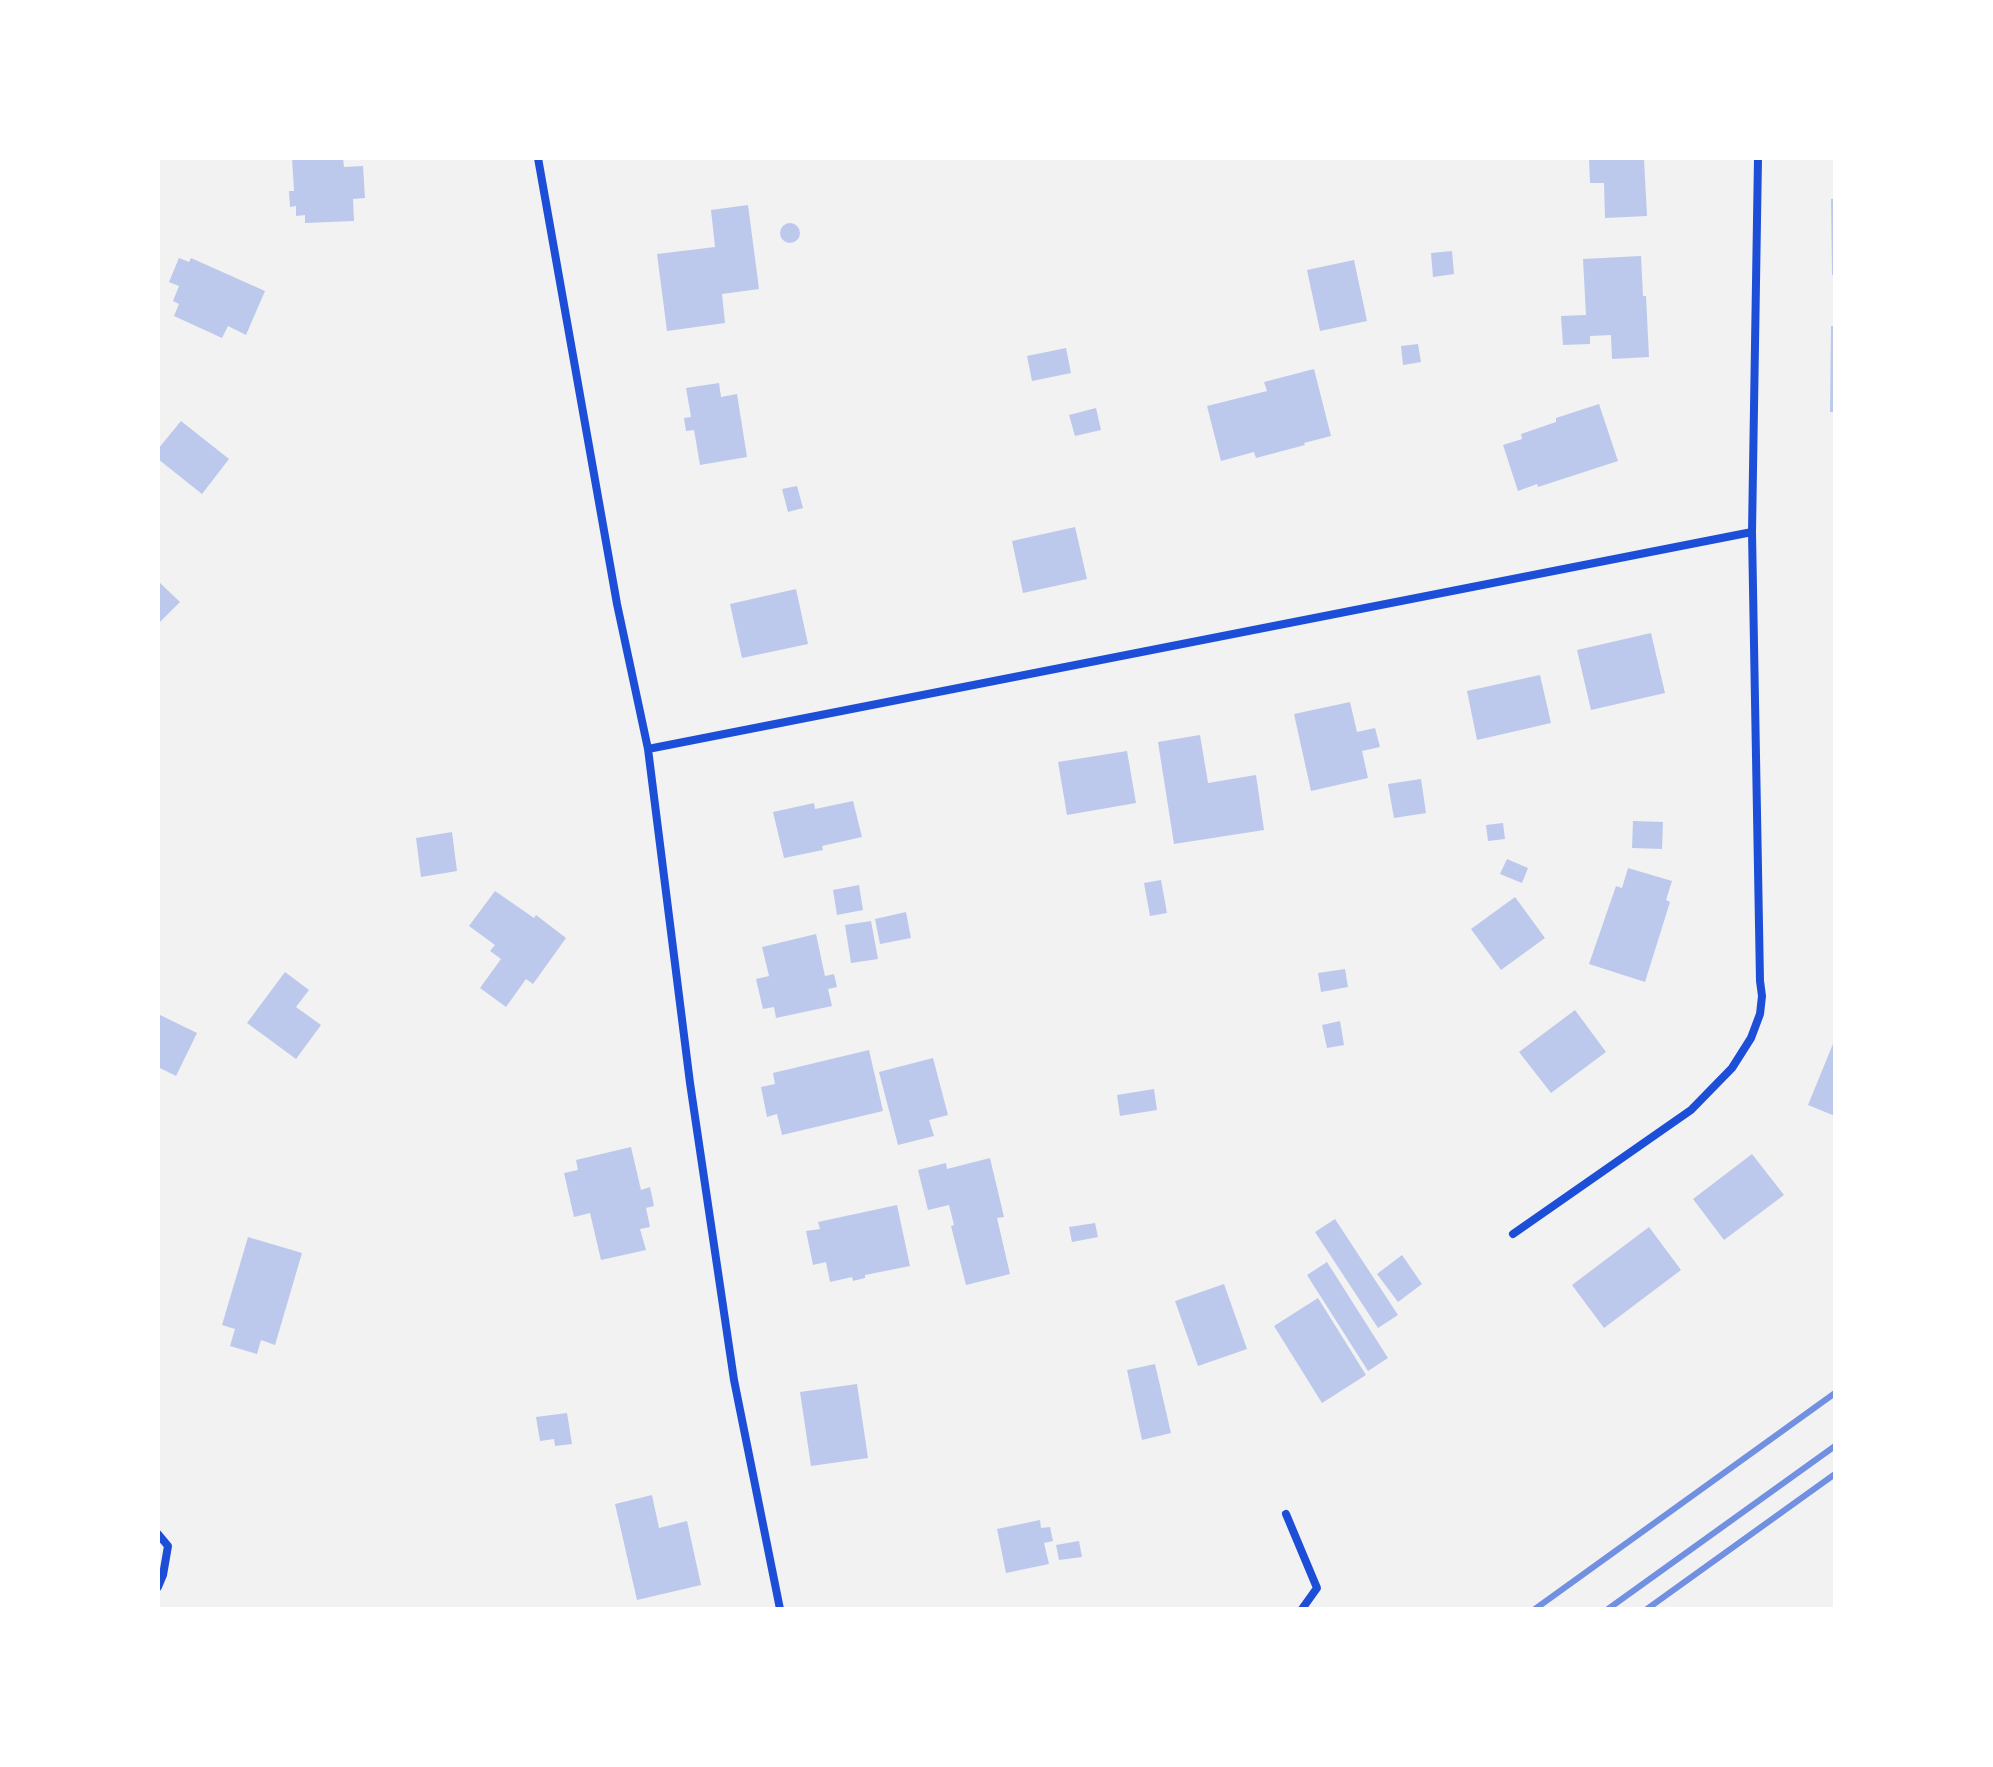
<!DOCTYPE html>
<html>
<head>
<meta charset="utf-8">
<style>
  body { margin:0 }
  #map { position:relative; width:1993px; height:1767px; overflow:hidden; background:#f2f2f2; font-family:Figtree,sans-serif }
  canvas { display:block }
  .frame { position:absolute; inset:0; border:160px solid #fff; pointer-events:none }
</style>
</head>
<body>
<div id="map">
<canvas width="1993" height="1767"></canvas>
<div class="frame"></div>
</div>
<script>
const g = document.querySelector('canvas').getContext('2d');
g.lineJoin = 'round';
function fill(path, color) { g.fillStyle = color; g.fill(path, 'evenodd'); }
const toPath = rows => new Path2D(rows.map(r => 'M' + r).join(''));
function stroke(path, color, width, dash) { g.strokeStyle = color; g.lineWidth = width; g.lineCap = dash ? 'butt' : 'round'; g.setLineDash(dash || []); g.stroke(path); }
const building = toPath([
  [292,158,343,158,344,167,363,166,365,198,353,199,354,221,305,223,305,215,296,216,296,206,290,207,289,191,294,191],
  [1589,158,1644,159,1647,216,1605,218,1604,183,1590,183],
  [1831,199,1835,199,1835,275,1832,275],
  [748,205,759,289,722,294,725,323,667,331,657,254,715,247,711,210],
  '780 233a10 10 0 1 1 20 0a10 10 0 1 1-20 0Z',
  [1452,251,1454,274,1433,277,1431,253],
  [1641,256,1643,296,1646,296,1649,357,1612,359,1611,335,1590,336,1590,344,1563,345,1561,316,1586,315,1583,259],
  [179,258,189,262,191,258,265,291,246,335,228,326,222,338,174,316,179,304,173,301,179,286,169,282],
  [1354,260,1367,321,1320,331,1307,270],
  [1831,326,1835,326,1835,412,1830,412],
  [1418,344,1421,362,1403,365,1401,346],
  [1066,348,1071,373,1032,381,1027,356],
  [1314,369,1331,436,1304,443,1305,445,1256,458,1254,452,1221,461,1207,406,1267,391,1264,382],
  [719,383,721,397,737,394,747,457,700,465,694,430,686,431,684,418,691,417,686,388],
  [1599,404,1618,461,1538,487,1537,484,1518,491,1503,445,1522,439,1521,434,1556,422,1556,418],
  [1096,408,1101,430,1075,436,1069,415],
  [181,421,229,459,202,494,158,459,158,449],
  [797,486,803,508,788,512,782,489],
  [1075,527,1087,579,1023,593,1012,541],
  [158,581,180,602,158,624],
  [796,589,808,644,742,658,730,604],
  [1651,633,1665,693,1591,710,1577,650],
  [1540,675,1551,723,1477,740,1467,691],
  [1350,702,1357,732,1375,728,1380,747,1362,751,1368,778,1311,791,1294,714],
  [1200,735,1208,783,1256,775,1264,830,1174,844,1158,742],
  [1127,751,1136,803,1067,815,1058,762],
  [1421,779,1426,813,1394,818,1388,784],
  [853,801,862,837,822,846,823,850,784,858,773,812,814,803,815,809],
  [1633,821,1663,822,1662,849,1632,848],
  [1503,823,1505,839,1488,841,1486,825],
  [452,832,457,871,421,877,416,838],
  [1507,859,1528,868,1522,883,1500,874],
  [1628,868,1672,881,1666,900,1670,902,1645,982,1589,964,1616,886,1622,888],
  [1161,880,1167,913,1150,916,1144,883],
  [859,885,863,910,837,915,833,890],
  [495,891,534,918,536,915,566,938,533,984,526,979,506,1007,480,988,501,959,490,951,495,945,469,926],
  [1515,897,1545,938,1501,970,1471,929],
  [906,912,911,938,880,944,875,919],
  [871,921,878,959,851,963,845,925],
  [816,934,825,976,834,974,837,987,828,989,832,1006,776,1018,774,1007,763,1009,756,979,769,976,762,947],
  [1345,969,1348,987,1321,992,1318,973],
  [285,972,309,990,296,1007,321,1025,296,1059,247,1023],
  [1575,1010,1606,1052,1551,1093,1519,1052],
  [158,1014,197,1033,176,1076,158,1067],
  [1340,1021,1344,1045,1327,1048,1322,1025],
  [1835,1039,1835,1116,1808,1105],
  [869,1050,883,1111,782,1135,777,1114,767,1117,761,1087,775,1084,773,1073],
  [933,1058,948,1115,929,1120,934,1136,898,1145,879,1072],
  [1154,1089,1157,1110,1120,1116,1117,1095],
  [631,1147,641,1190,650,1187,654,1206,646,1208,650,1227,640,1229,646,1250,601,1260,590,1213,574,1217,564,1173,578,1170,576,1160],
  [1752,1154,1784,1195,1724,1240,1693,1199],
  [990,1158,1004,1217,997,1218,1010,1274,966,1285,951,1226,954,1225,949,1205,928,1210,918,1170,946,1163,947,1169],
  [897,1205,910,1266,865,1275,865,1278,853,1281,852,1277,830,1282,826,1262,813,1265,806,1231,820,1229,818,1222],
  [1335,1219,1398,1315,1378,1328,1315,1232],
  [1095,1223,1098,1237,1072,1242,1069,1227],
  [1649,1227,1681,1270,1604,1328,1572,1285],
  [248,1237,302,1253,275,1345,261,1340,257,1354,230,1346,235,1329,222,1325],
  [1402,1255,1422,1284,1398,1302,1377,1274],
  [1327,1262,1388,1358,1368,1371,1307,1275],
  [1224,1284,1247,1349,1198,1366,1175,1301],
  [1318,1298,1366,1375,1322,1403,1274,1326],
  [1155,1364,1171,1433,1142,1440,1127,1370],
  [857,1384,868,1458,811,1466,800,1392],
  [567,1413,572,1444,555,1446,554,1439,540,1441,536,1417],
  [652,1495,659,1528,687,1521,701,1585,637,1600,615,1504],
  [1040,1520,1041,1528,1050,1527,1053,1541,1044,1543,1049,1564,1006,1573,997,1529],
  [1079,1541,1082,1557,1059,1560,1056,1545]
]);
const minor = toPath([
  [538,158,617,604,648,749,690,1083,734,1380,780,1609],
  [648,749,1752,532],
  [1513,1234,1691,1110,1732,1068,1751,1038,1760,1014,1762,996,1760,981,1752,532,1758,158],
  [1286,1514,1317,1588,1302,1609],
  [158,1534,168,1546,163,1575,158,1587]
]);
const rail = toPath([
  [1535,1609,1835,1393],
  [1608,1609,1835,1446],
  [1647,1609,1835,1474]
]);
fill(building, '#bdc9ec');
stroke(minor, '#1d4ed8', 8);
stroke(rail, '#7290e2', 6);
</script>
</body>
</html>
